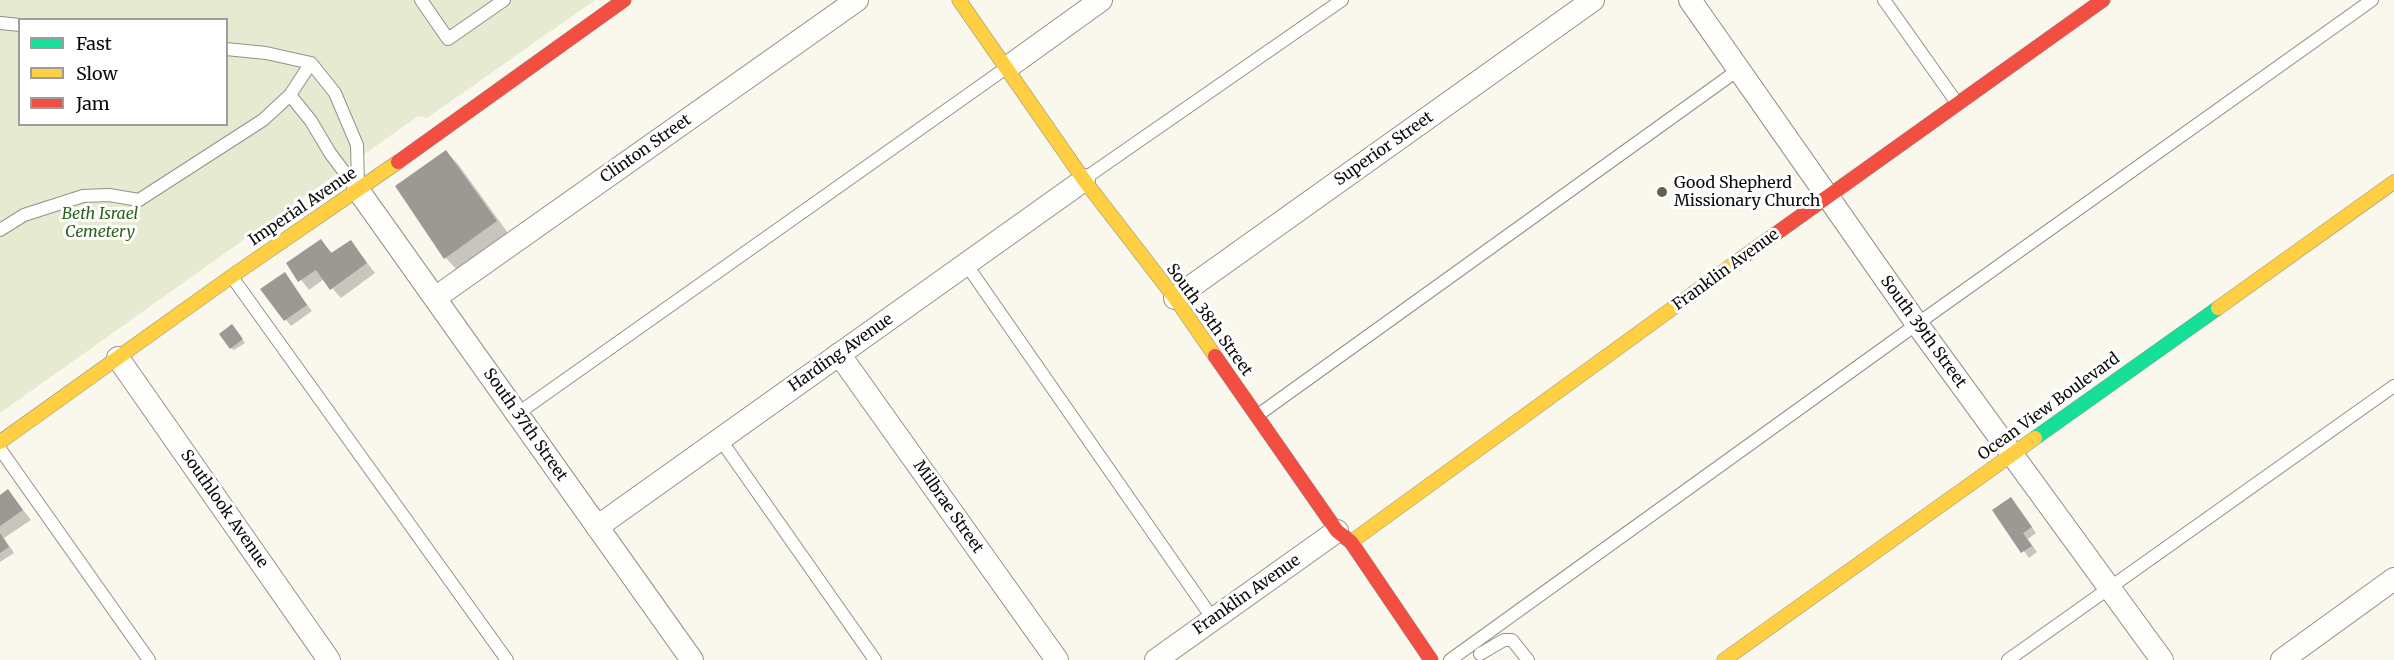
<!DOCTYPE html>
<html>
<head>
<meta charset="utf-8">
<style>
  body { margin:0 }
  #map { position:relative; width:2394px; height:660px; overflow:hidden; background:#faf7ed; font-family:Merriweather,serif }
  canvas { display:block }
  .legend { position:absolute; left:18px; top:18px; width:210px; height:108px; box-sizing:border-box; background:#fff; border:2px solid #9d9d9d; margin:0; padding:8px 10px; list-style:none; font-size:18px; color:#0b0b0b }
  .legend li { display:flex; align-items:center; gap:12px; height:30px }
  .legend b { width:30px; border:2px solid #9d9d9d }
</style>
</head>
<body>
<div id="map">
<canvas width="2394" height="660"></canvas>
<ul class="legend">
<li><b style="height:8px;background:#16e098"></b>Fast</li>
<li><b style="height:8px;background:#ffcf43"></b>Slow</li>
<li><b style="height:8px;background:#f24e42"></b>Jam</li>
</ul>
</div>
<script>
const g = document.querySelector('canvas').getContext('2d');
g.lineJoin = 'round';
function fill(path, color) { g.fillStyle = color; g.fill(path, 'evenodd'); }
const toPath = rows => new Path2D(rows.map(r => 'M' + r).join(''));
function stroke(path, color, width, dash) { g.strokeStyle = color; g.lineWidth = width; g.lineCap = dash ? 'butt' : 'round'; g.setLineDash(dash || []); g.stroke(path); }
function write(font, color, halo, rows, align = 'center') {
  g.font = font + ' Merriweather,serif'; g.lineWidth = 6; g.setLineDash([]); g.textBaseline = 'middle'; g.strokeStyle = halo; g.fillStyle = color; for (const [text, x, y, turn = 0] of rows) {
    g.save(); g.translate(x, y); g.rotate((+turn || 0) * Math.PI / 180); g.textAlign = isNaN(turn) ? turn : align; if (halo) g.strokeText(text, 0, 0); g.fillText(text, 0, 0); g.restore();
  }
}
const cemetery = toPath([
  [0,0,595,0,427,118,418,116,0,413],
  [20,20,226,20,226,124,20,124]
]);
const shadow = toPath([
  [446,152,458,164,508,233,457,270,446,258],
  [321,241,333,254,351,242,375,273,341,298,324,279,309,290,288,263],
  [284,274,312,311,291,326,262,289],
  [234,328,245,343,234,350,231,348],
  [8,491,31,520,4,538,14,553,0,562,0,497],
  [2016,505,2036,533,2028,539,2037,552,2029,558,1994,511]
]);
const building = toPath([
  [446,150,497,221,444,259,395,186],
  [321,239,331,253,351,240,367,263,330,290,316,270,298,282,286,263],
  [285,272,307,305,284,321,260,289],
  [232,324,243,339,230,349,219,334],
  [8,489,23,510,0,526,0,495],
  [2011,497,2032,527,2023,533,2032,546,2021,553,1992,510],
  [0,533,9,547,0,553]
]);
const lane = toPath([
  [421,0,448,39,504,0],
  [1884,0,1957,103],
  [0,23,20,25],
  [226,49,266,53,311,63,335,93,357,145,358,185],
  [290,95,311,121,330,153,357,189],
  [1084,179,1342,0],
  [0,230,24,215,83,196,109,195,139,200,263,120,290,95,311,63],
  [966,264,1213,619],
  [232,277,507,660],
  [517,414,1006,68],
  [1258,415,1738,70],
  [720,439,875,660],
  [0,449,149,660],
  [1480,654,1504,640,1512,640,1528,660],
  [1450,660,1917,324,2372,0],
  [2008,660,2394,386]
]);
const street = toPath([
  [1690,0,1917,324,2162,660],
  [1008,67,1101,0],
  [358,190,692,660],
  [435,298,857,0],
  [1175,298,1593,0],
  [839,354,1057,660],
  [118,358,329,660],
  [597,527,1084,180],
  [1156,660,1337,531],
  [2282,660,2394,579]
]);
const fast = toPath([
  [2035,438,2218,308]
]);
const slow = toPath([
  [959,0,1084,180,1175,298,1215,356],
  [2218,308,2394,182],
  [0,442,232,276,398,162],
  [1351,542,1739,260],
  [1724,660,2035,438]
]);
const jam = toPath([
  [398,162,624,0],
  [1739,260,2103,0],
  [1215,356,1337,531,1351,542,1431,660]
]);
const markers = [
  [1662,192,6,"#5f5e5a"]
];
const streetNames = [
  ["Clinton Street",646,149,-35],
  ["Superior Street",1384,149,-35],
  ["Imperial Avenue",303,207,-34],
  ["Franklin Avenue",1726,270,-36],
  ["South 38th Street",1209,320,54],
  ["South 39th Street",1923,332,54],
  ["Harding Avenue",841,353,-35],
  ["Ocean View Boulevard",2049,407,-36],
  ["South 37th Street",525,425,55],
  ["Milbrae Street",948,507,55],
  ["Southlook Avenue",224,509,55],
  ["Franklin Avenue",1247,595,-35]
];
const poiNames = [
  ["Good Shepherd",1674,183],
  ["Missionary Church",1674,201]
];
const parkNames = [
  ["Beth Israel",100,214],
  ["Cemetery",100,232]
];
fill(cemetery, '#e5ead1');
fill(shadow, '#0003');
fill(building, '#9c9994');
stroke(lane, '#93918d', 14);
stroke(street, '#93918d', 24);
stroke(fast, '#898883', 15);
stroke(slow, '#898883', 15);
stroke(jam, '#898883', 15);
stroke(lane, '#fefefc', 12);
stroke(street, '#fefefc', 22);
stroke(fast, '#16e098', 14);
stroke(slow, '#ffcf43', 14);
stroke(jam, '#f24e42', 14);
for (const [x, y, r, color] of markers) { const dot = new Path2D(); dot.arc(x, y, r, 0, 2 * Math.PI); g.fillStyle = color; g.fill(dot); stroke(dot, '#fff', 2); }
write('16px', '#0b0b0b', '#fff', streetNames);
write('16px', '#0b0b0b', '#fff', poiNames, 'left');
write('italic 16px', '#2a6419', '#fff', parkNames);
</script>
</body>
</html>
